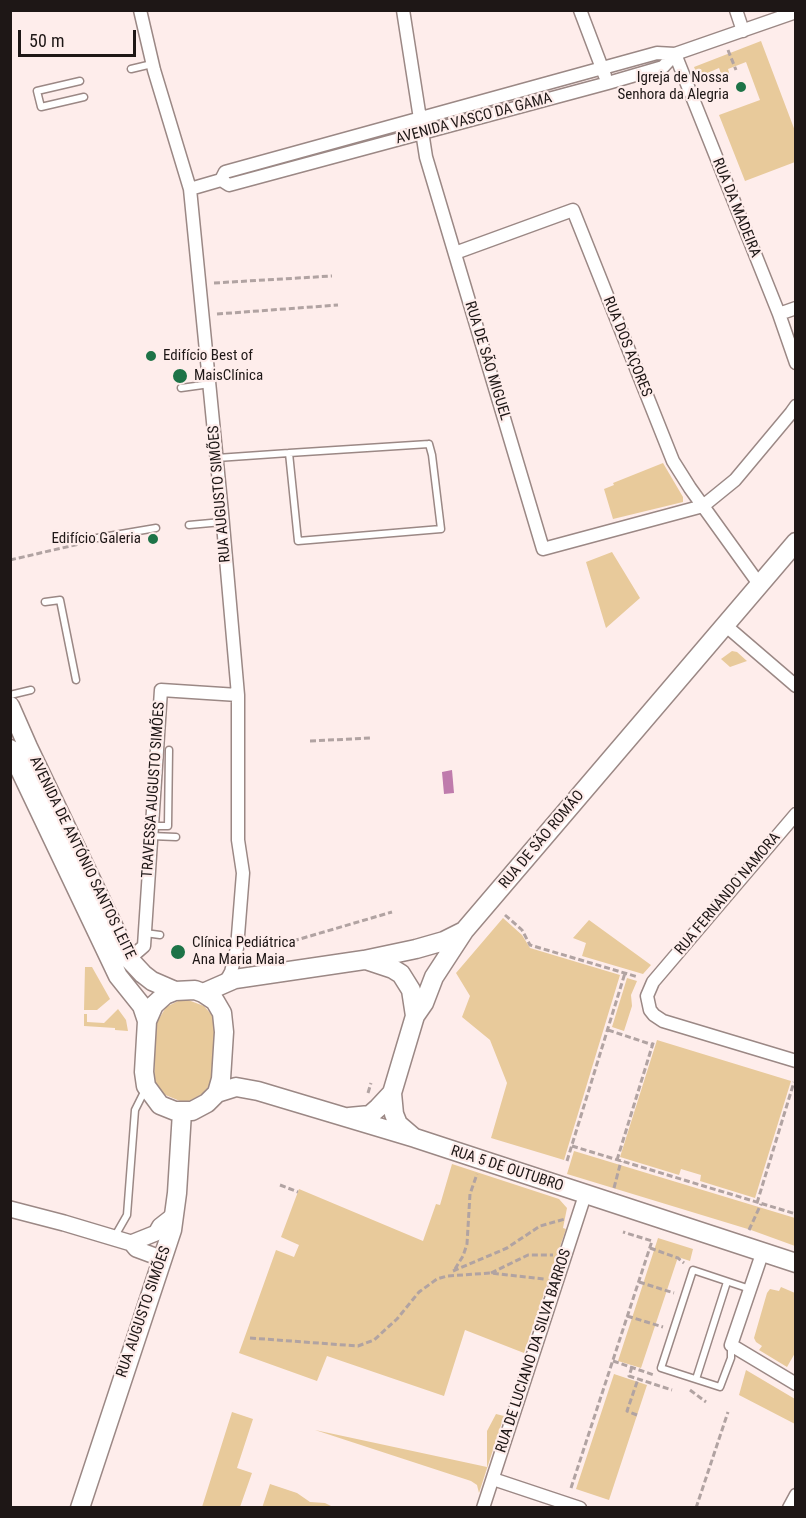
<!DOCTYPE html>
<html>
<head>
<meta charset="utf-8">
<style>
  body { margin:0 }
  #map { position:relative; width:806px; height:1518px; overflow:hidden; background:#feedeb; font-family:"Roboto Condensed",sans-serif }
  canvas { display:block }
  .frame { position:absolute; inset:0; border:12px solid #1e1716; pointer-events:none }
  .scale { position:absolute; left:18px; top:30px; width:118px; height:27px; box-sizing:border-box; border:3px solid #1e1716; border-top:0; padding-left:8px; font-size:18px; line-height:21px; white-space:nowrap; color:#1e1716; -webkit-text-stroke:4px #feedeb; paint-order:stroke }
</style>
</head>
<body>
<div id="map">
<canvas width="806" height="1518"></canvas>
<div class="frame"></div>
<div class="scale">50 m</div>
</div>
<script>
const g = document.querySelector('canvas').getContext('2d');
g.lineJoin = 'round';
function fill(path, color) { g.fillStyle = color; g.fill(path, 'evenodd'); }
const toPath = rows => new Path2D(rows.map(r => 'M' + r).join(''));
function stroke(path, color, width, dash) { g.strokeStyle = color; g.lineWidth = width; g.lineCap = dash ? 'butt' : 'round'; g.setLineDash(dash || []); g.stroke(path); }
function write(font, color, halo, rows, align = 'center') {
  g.font = font + ' "Roboto Condensed",sans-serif'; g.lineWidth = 4.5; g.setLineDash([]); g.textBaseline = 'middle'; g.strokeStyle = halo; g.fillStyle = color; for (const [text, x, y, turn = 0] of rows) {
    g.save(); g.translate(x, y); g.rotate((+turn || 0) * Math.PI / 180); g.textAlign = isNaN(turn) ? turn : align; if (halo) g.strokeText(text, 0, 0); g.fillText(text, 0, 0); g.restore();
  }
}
const green = toPath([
  [761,41,795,131,795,162,745,181,719,115,760,100,746,62,728,69,730,76,723,79,719,68,698,77,694,67],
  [663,463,683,497,683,502,613,519,604,489,614,485,613,483],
  [612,552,640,598,606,628,586,562],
  [732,651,737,652,747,661,730,667,721,659],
  [503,918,522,935,530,948,620,975,564,1160,491,1138,507,1083,490,1040,462,1017,470,996,456,973],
  [589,920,651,965,643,974,582,956,586,943,573,938],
  [85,967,92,967,110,999,97,1010,84,1010],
  [627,978,637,981,631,995,632,1006,624,1031,612,1027],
  [188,1000,204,1006,211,1014,215,1022,212,1075,209,1086,202,1094,189,1101,180,1101,163,1094,154,1080,156,1024,166,1007,178,1001],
  [118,1009,126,1020,128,1031,115,1030,115,1028,84,1026,84,1014,87,1014,87,1022,104,1023],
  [657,1040,791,1081,755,1198,700,1181,701,1175,681,1169,679,1175,620,1157],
  [574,1151,795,1218,795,1246,751,1230,567,1174],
  [452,1164,559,1199,567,1208,563,1228,566,1229,524,1353,465,1330,444,1396,327,1356,317,1381,239,1353,276,1250,294,1257,299,1245,281,1237,299,1189,423,1241,436,1204,440,1205],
  [658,1238,693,1249,690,1261,678,1257,641,1368,618,1361],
  [781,1287,795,1293,795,1353,787,1367,759,1350,762,1346,756,1342,754,1338,767,1293,770,1289,779,1291],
  [746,1370,795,1399,795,1424,739,1395],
  [614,1374,647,1385,609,1500,576,1489],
  [232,1412,253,1419,237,1468,252,1473,240,1507,202,1507],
  [496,1414,504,1416,479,1493,477,1485,471,1481,315,1430,487,1467,487,1431],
  [270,1484,297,1493,310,1502,325,1503,333,1507,262,1508]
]);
const water = toPath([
  [452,770,454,793,444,794,442,772]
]);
const path = toPath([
  [728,50,736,70],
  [214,283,332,276],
  [217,314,338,305],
  [10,560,88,542],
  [310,741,371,738],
  [505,915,522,930,530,945,638,977],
  [293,941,392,912],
  [608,1030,653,1045],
  [368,1093,371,1083],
  [572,1146,796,1214],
  [617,1160,654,1040],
  [567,1161,625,973],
  [280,1185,298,1192],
  [614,1188,621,1161],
  [757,1203,794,1082],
  [749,1230,761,1204],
  [650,1248,678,1258,684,1263],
  [455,1269,463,1256,467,1244,470,1194,477,1174],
  [453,1271,507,1248,540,1226,565,1219],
  [491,1273,528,1255,553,1255],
  [639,1282,674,1293],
  [627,1316,663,1327],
  [250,1338,358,1346,374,1340,397,1319,419,1292,437,1279,447,1276,490,1273,544,1279],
  [613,1361,654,1375],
  [632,1367,629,1376,672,1390],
  [690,1390,706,1402],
  [637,1415,627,1411,638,1379],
  [571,1488,652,1241,623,1232],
  [696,1508,728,1412]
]);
const service = toPath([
  [131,69,152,64],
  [80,81,37,91,41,107,84,97],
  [181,388,210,384],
  [429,444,432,455,441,529,298,541,289,453,429,444],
  [217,458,289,453],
  [189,525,222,522],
  [97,538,156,528],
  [45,602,60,600,76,680],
  [10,695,31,690],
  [152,826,168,826,169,750],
  [151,836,176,837],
  [145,933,160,935],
  [115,1236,127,1215,135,1110,145,1090],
  [731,1345,731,1358,720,1387,661,1368,693,1270,750,1289],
  [696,1379,727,1282]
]);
const minor = toPath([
  [140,10,154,70,190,189,222,513,238,695,238,840,243,873,237,948,231,972,226,981],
  [403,10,426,157,543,549,703,506,735,480,791,413,796,406],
  [580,10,605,76],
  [736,10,743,31],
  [675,54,779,314,796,363],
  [221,180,225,172,657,53,675,54,796,12],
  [190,189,221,180,229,185,608,83,663,67,675,54],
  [455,253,573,210,673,461,690,488,759,584],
  [779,314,796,308],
  [725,625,796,686],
  [796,814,653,982,647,996,650,1010,654,1015,663,1021,796,1061],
  [129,959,144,946,161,690,238,695],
  [763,1251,731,1345,796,1384],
  [493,1479,580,1508],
  [483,1508,585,1195],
  [789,1508,796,1495]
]);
const tertiary = toPath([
  [10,1209,64,1223,131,1243,136,1249,163,1259],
  [131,1243,156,1233,160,1226,174,1215]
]);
const secondary = toPath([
  [10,706,28,747,129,959,143,974,152,981,175,991],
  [10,749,118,976,142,1006,147,1021],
  [366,960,393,969,401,974,411,990,415,1016],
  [195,990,203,993,215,1001,222,1013,224,1032,221,1079,217,1093,207,1103,192,1111,175,1111,160,1105,146,1086,144,1072,147,1021,154,1005,165,995,175,991,195,990],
  [203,993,235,979,364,960,416,949,444,941,464,931,796,542],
  [217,1093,236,1087,258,1091,415,1138,796,1263],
  [349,1117,370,1115,378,1108,392,1093],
  [412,1136,398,1124,394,1114,392,1093,415,1016,424,1003,434,977,464,931],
  [80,1508,172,1230,177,1193,182,1112]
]);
const markers = [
  [741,87,6,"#1d7347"],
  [151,356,6,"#1d7347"],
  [180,376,8,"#1d7347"],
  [153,539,6,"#1d7347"],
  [178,952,8,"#1d7347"]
];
const poiNames = [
  ["Igreja de Nossa",729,78,"right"],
  ["Senhora da Alegria",729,95,"right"],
  ["Edifício Best of",163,356],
  ["MaisClínica",194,376],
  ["Edifício Galeria",141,539,"right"],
  ["Clínica Pediátrica",192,943],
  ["Ana Maria Maia",192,960]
];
const streetNames = [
  ["AVENIDA VASCO DA GAMA",474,119,-15],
  ["RUA DA MADEIRA",736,208,68],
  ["RUA DOS AÇORES",627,347,68],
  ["RUA DE SÃO MIGUEL",487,361,73],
  ["RUA AUGUSTO SIMÕES",220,494,-95],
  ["TRAVESSA AUGUSTO SIMÕES",154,790,-86],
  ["RUA DE SÃO ROMÃO",542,840,-50],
  ["AVENIDA DE ANTÓNIO SANTOS LEITE",82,858,64],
  ["RUA FERNANDO NAMORA",728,894,-50],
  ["RUA 5 DE OUTUBRO",507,1169,18],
  ["RUA AUGUSTO SIMÕES",144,1312,-71],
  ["RUA DE LUCIANO DA SILVA BARROS",534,1351,-72]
];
fill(green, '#e8ca9b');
fill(water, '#bf7bac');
stroke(service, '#9b8885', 9);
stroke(minor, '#9b8885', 15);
stroke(tertiary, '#9b8885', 18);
stroke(secondary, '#9b8885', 21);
stroke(path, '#b1a3a2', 3, [6, 3]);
stroke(service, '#fff', 6);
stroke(minor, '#fff', 12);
stroke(tertiary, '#fff', 15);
stroke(secondary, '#fff', 18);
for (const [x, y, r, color] of markers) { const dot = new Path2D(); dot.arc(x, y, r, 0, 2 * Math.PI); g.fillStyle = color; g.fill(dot); stroke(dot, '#feedeb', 2); }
write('15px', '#1e1716', '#feedeb', poiNames, 'left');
write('15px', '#1e1716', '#feedeb', streetNames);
</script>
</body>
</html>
